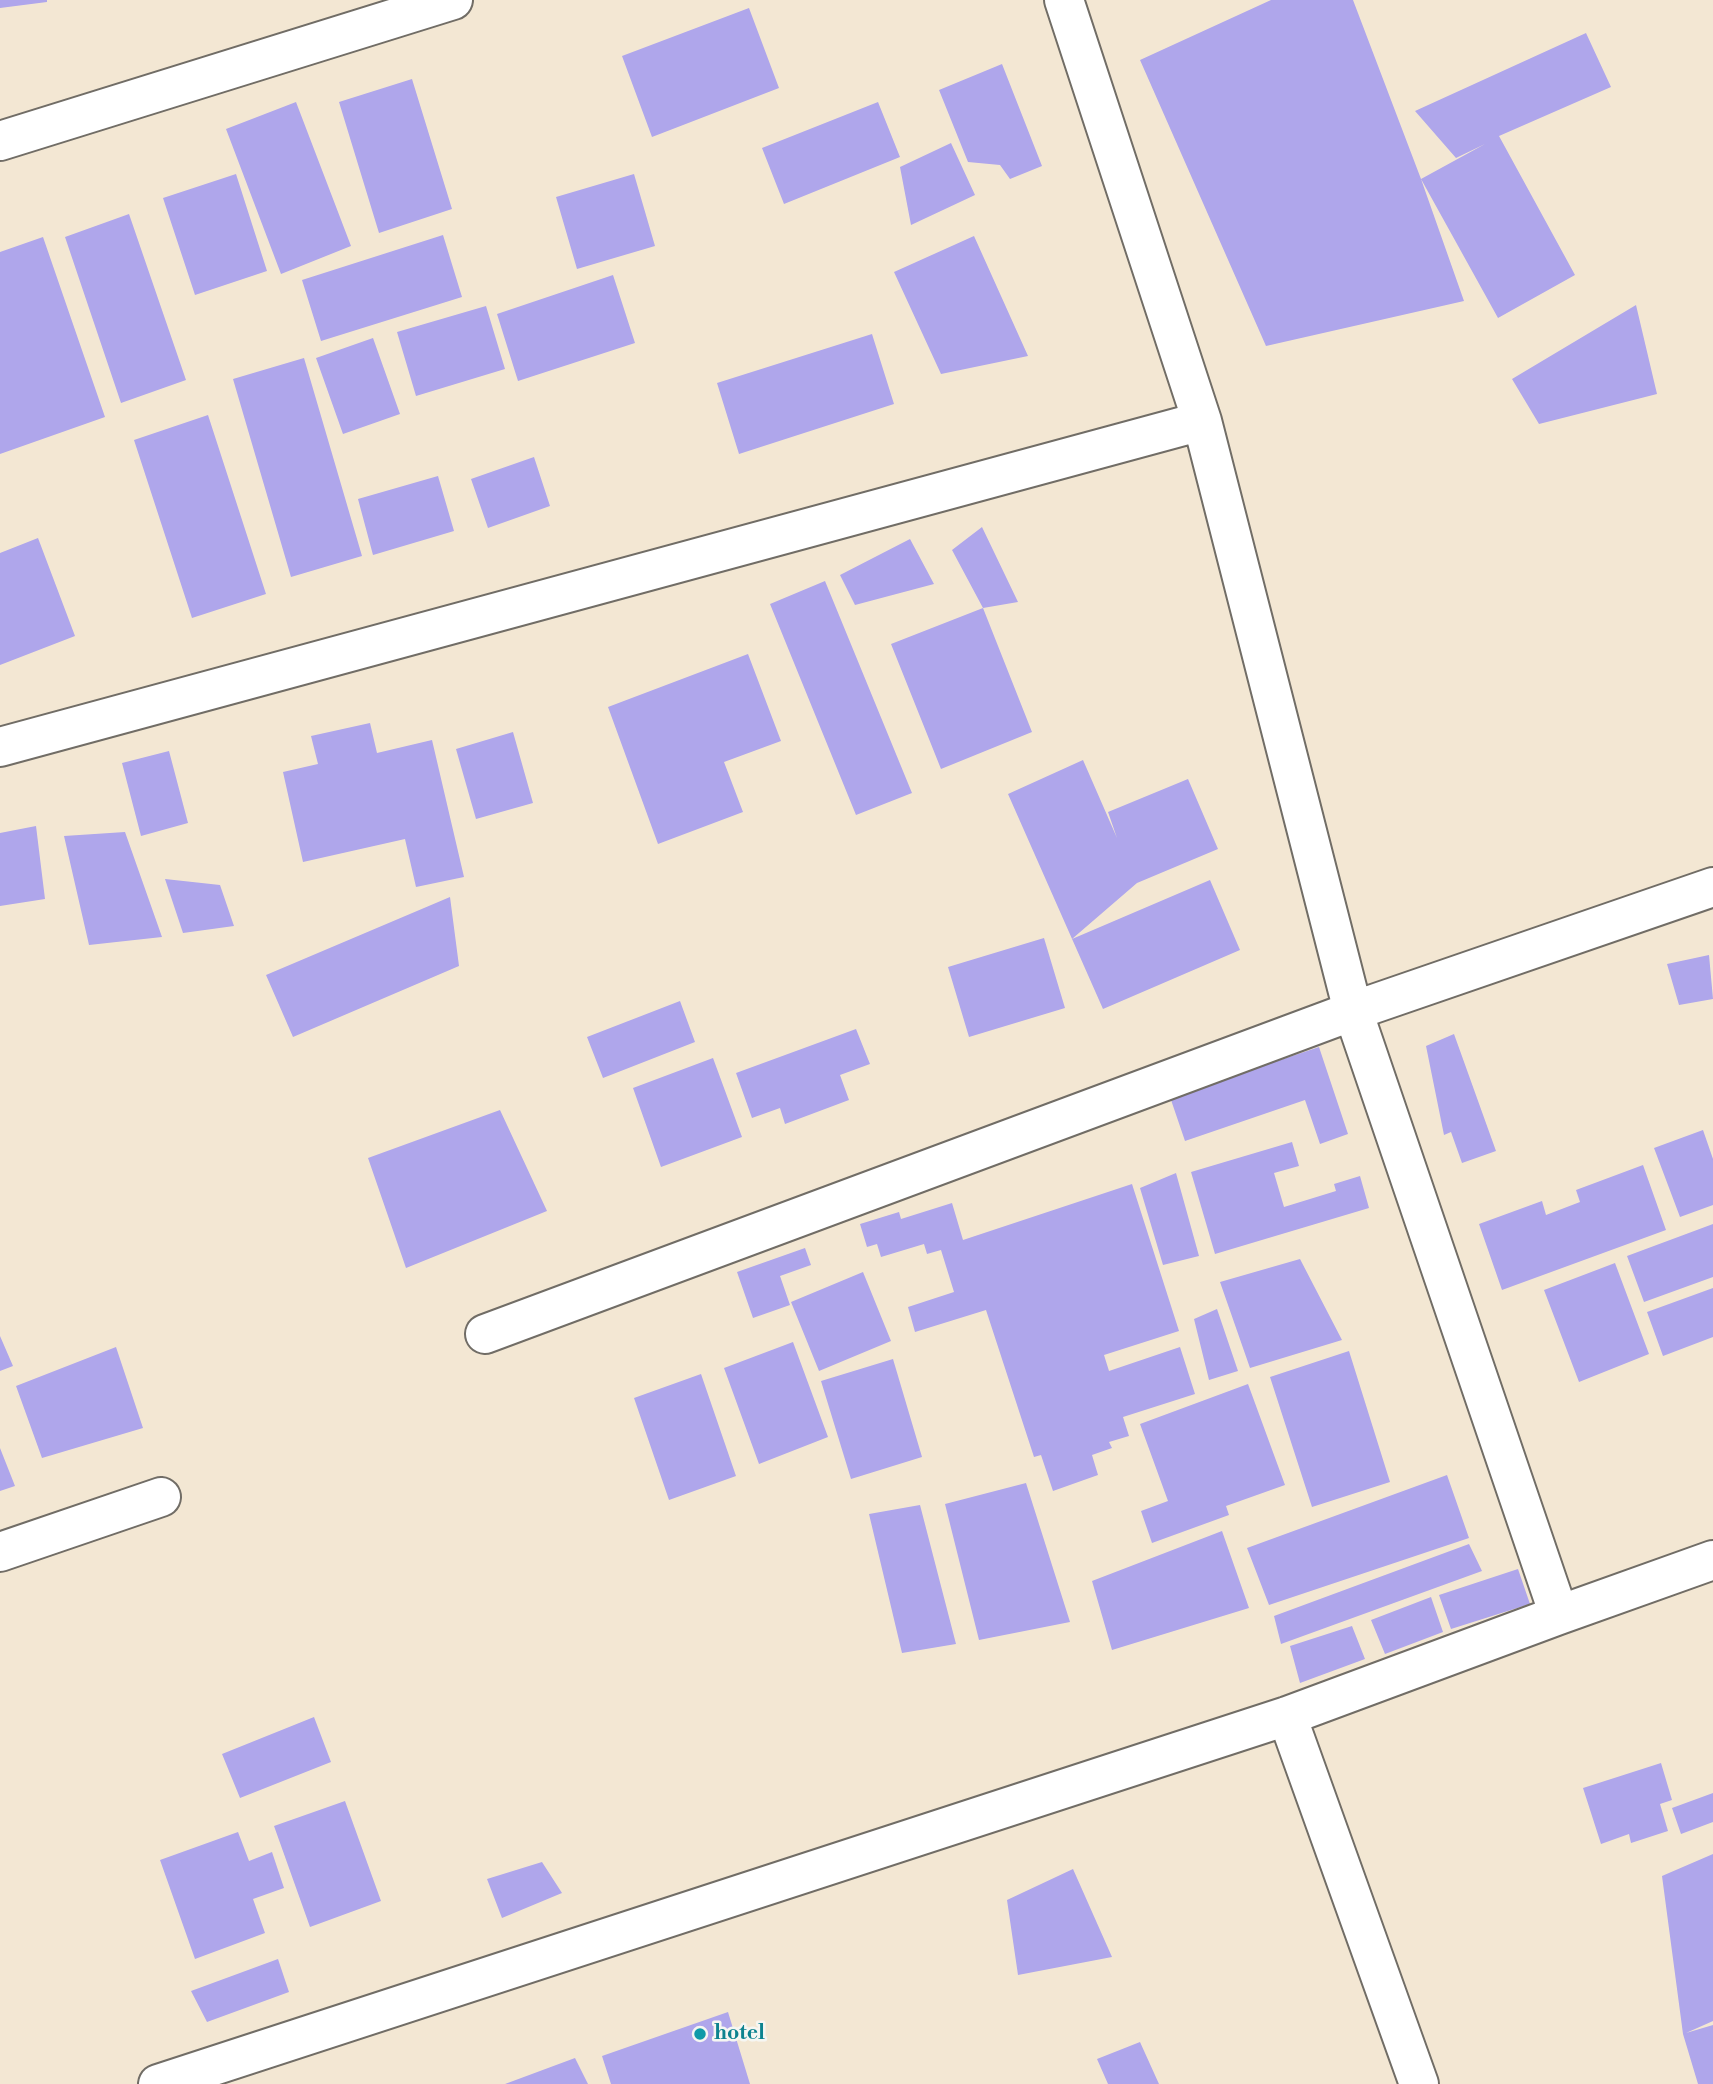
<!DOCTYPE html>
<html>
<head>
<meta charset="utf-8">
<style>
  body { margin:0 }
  canvas { display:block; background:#f3e7d3 }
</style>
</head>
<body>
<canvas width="1713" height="2084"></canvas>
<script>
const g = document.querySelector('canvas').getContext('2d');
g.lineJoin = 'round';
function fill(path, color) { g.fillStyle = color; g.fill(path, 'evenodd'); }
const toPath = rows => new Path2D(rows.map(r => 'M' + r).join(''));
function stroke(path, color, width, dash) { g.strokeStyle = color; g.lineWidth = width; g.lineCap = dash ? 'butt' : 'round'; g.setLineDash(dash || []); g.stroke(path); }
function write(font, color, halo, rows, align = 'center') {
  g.font = font + ' "Libre Bodoni",serif'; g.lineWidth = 5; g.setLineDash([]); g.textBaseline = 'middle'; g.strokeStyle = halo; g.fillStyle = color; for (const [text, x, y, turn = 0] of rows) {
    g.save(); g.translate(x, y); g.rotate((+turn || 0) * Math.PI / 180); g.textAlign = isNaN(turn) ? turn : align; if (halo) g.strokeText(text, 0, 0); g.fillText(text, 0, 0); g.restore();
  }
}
const building = toPath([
  [0,0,47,0,47,2,0,8],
  [1271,0,1353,0,1421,179,1464,301,1266,346,1140,60],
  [749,8,779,88,652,137,622,56],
  [1586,33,1611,87,1499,136,1575,275,1498,318,1421,179,1485,144,1456,158,1415,111],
  [1002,64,1042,166,1010,179,1000,165,968,162,939,90],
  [412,79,452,209,379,233,339,102],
  [296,102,351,246,281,274,226,129],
  [878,102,900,157,784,204,762,148],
  [951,143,975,195,911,225,900,167],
  [236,174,267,271,195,295,163,198],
  [634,174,655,246,577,269,556,197],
  [129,214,186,380,121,403,65,237],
  [443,235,462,297,321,341,302,280],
  [974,236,1028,356,941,374,894,272],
  [43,237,105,417,0,454,0,252],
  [613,275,635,343,518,381,497,314],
  [1636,305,1657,394,1539,424,1512,379],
  [486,306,505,369,416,396,397,332],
  [872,334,894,404,739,454,717,383],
  [373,338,400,414,343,434,316,358],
  [304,358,362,556,291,577,233,379],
  [208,415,266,594,192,618,134,440],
  [534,457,550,506,488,528,471,479],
  [438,476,454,531,373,555,358,499],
  [982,527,1018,602,983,608,952,550],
  [38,538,75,636,0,665,0,553],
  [910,539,934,584,855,605,840,575],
  [825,581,912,793,856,815,770,604],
  [983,608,1032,732,941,769,891,644],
  [748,654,781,741,724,762,743,812,658,844,608,707],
  [370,723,377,753,432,740,464,877,416,887,405,839,303,862,283,772,318,764,311,736],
  [513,732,533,803,476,819,456,749],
  [169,751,188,823,141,836,122,763],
  [1083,760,1117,838,1108,812,1188,779,1218,849,1137,883,1072,939,1210,880,1240,950,1103,1009,1008,794],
  [36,826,45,899,0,906,0,833],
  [125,832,162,937,89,945,64,836],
  [165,879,220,885,234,926,183,933],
  [450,897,459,966,293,1037,266,975],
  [1044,938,1065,1008,969,1037,948,967],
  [1709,955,1713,999,1679,1005,1667,964],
  [680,1001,695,1042,603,1078,587,1037],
  [856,1029,870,1064,840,1075,849,1100,785,1124,780,1108,752,1118,736,1073],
  [1454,1034,1496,1151,1462,1163,1451,1132,1444,1135,1426,1046],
  [1319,1047,1348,1134,1320,1144,1305,1100,1185,1141,1170,1097],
  [713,1058,742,1137,661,1167,633,1088],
  [500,1110,547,1211,406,1268,368,1158],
  [1703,1130,1713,1159,1713,1205,1680,1217,1654,1148],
  [1292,1142,1299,1166,1274,1173,1284,1207,1336,1191,1334,1184,1360,1176,1369,1208,1215,1254,1191,1172],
  [1643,1165,1666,1230,1502,1290,1479,1224,1542,1201,1546,1215,1580,1202,1576,1190],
  [1176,1173,1199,1256,1163,1265,1140,1188],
  [1132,1184,1179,1331,1104,1355,1109,1371,1180,1347,1195,1394,1123,1417,1129,1436,1109,1442,1112,1448,1092,1455,1098,1475,1053,1491,1041,1455,1034,1457,986,1310,915,1332,908,1307,954,1292,941,1250,927,1254,924,1244,881,1257,877,1244,867,1247,860,1224,899,1212,901,1219,952,1203,963,1240],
  [1713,1224,1713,1277,1644,1302,1627,1256],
  [805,1248,811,1265,780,1276,790,1305,753,1318,737,1272],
  [1300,1259,1342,1340,1250,1368,1220,1282],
  [1615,1263,1649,1354,1579,1382,1544,1290],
  [863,1272,891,1341,819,1371,791,1302],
  [1713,1288,1713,1337,1663,1356,1647,1312],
  [1217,1309,1238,1371,1209,1380,1194,1319],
  [0,1336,13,1366,0,1371],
  [793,1342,828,1437,759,1464,724,1368],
  [116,1347,143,1428,42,1458,16,1386],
  [1349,1351,1390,1482,1312,1507,1270,1377],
  [893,1359,922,1457,851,1479,821,1381],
  [701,1374,736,1476,669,1500,634,1398],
  [1248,1384,1285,1485,1226,1506,1229,1515,1152,1543,1141,1511,1168,1501,1140,1424],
  [0,1448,15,1486,0,1491],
  [1447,1475,1469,1538,1269,1605,1247,1548],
  [1026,1483,1070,1622,979,1640,945,1504],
  [920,1505,956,1644,902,1653,869,1514],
  [1222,1531,1249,1608,1112,1650,1092,1581],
  [1469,1544,1482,1571,1281,1644,1274,1616],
  [1518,1569,1530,1604,1451,1629,1439,1595],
  [1431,1597,1443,1632,1385,1654,1371,1620],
  [1352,1626,1365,1659,1300,1683,1290,1646],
  [314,1717,331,1762,240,1798,222,1754],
  [1661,1763,1672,1800,1660,1804,1668,1831,1631,1843,1629,1834,1601,1844,1583,1788],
  [1713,1793,1713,1822,1681,1834,1672,1808],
  [345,1801,381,1901,310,1927,274,1826],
  [238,1832,249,1861,272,1852,284,1888,253,1899,265,1933,195,1959,160,1860],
  [1713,1854,1713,2021,1686,2033,1713,2025,1713,2084,1698,2084,1683,2034,1662,1876],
  [542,1862,562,1893,502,1918,487,1879],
  [1073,1869,1112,1957,1018,1975,1007,1900],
  [278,1959,289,1992,207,2022,191,1991],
  [728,2012,750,2084,611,2084,602,2056],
  [1140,2042,1159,2084,1108,2084,1097,2059],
  [575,2058,588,2084,505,2084]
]);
const street = toPath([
  [1064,0,1202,421,1353,1011,1559,1615],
  [0,141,453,0],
  [0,747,1202,421],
  [485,1334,1353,1011,1713,887],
  [0,1552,161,1497],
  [1287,1716,1419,2084],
  [158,2084,1287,1716,1559,1615,1713,1560]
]);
const markers = [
  [700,2034,7,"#0f9aa8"]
];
const cultureNames = [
  ["hotel",714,2034]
];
fill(building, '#afa6eb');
stroke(street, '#716d66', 42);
stroke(street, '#fff', 38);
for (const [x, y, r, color] of markers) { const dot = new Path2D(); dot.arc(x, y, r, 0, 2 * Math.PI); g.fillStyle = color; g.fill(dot); stroke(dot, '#f6f6f2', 2.5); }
write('bold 21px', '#0d838f', '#f6f6f2', cultureNames, 'left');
</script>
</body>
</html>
